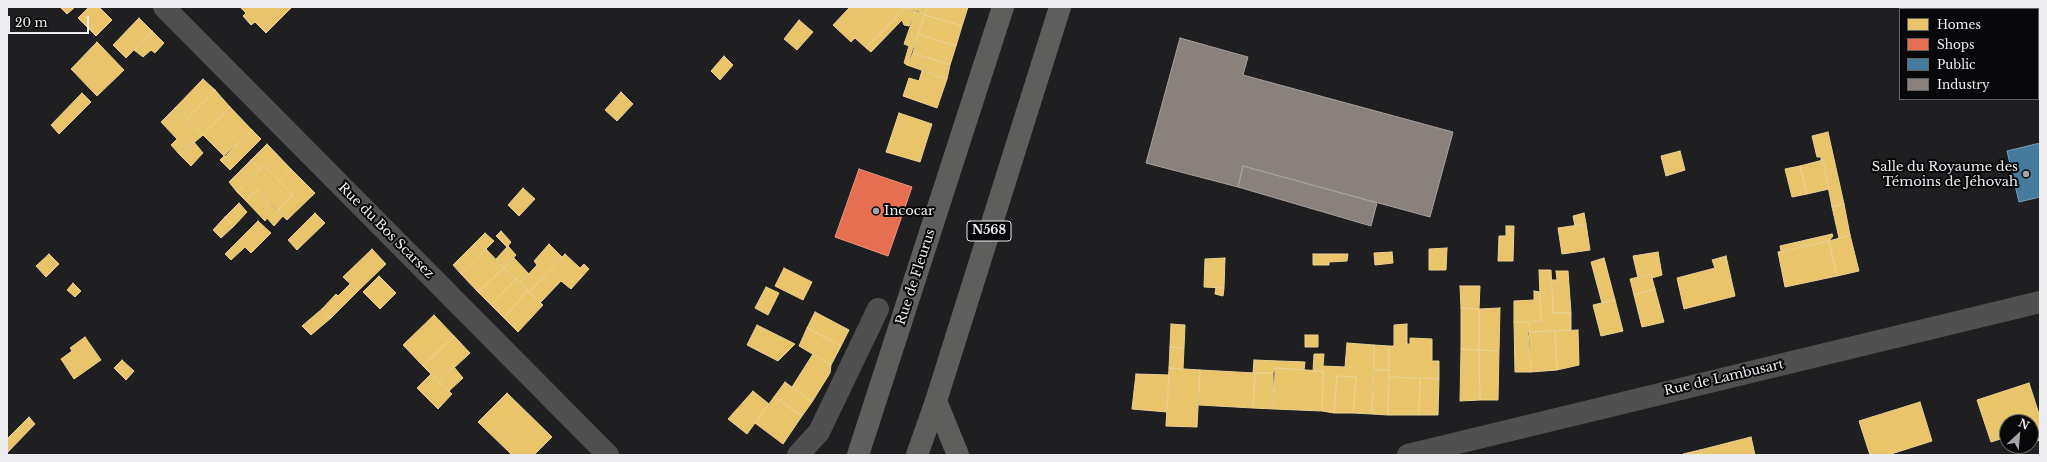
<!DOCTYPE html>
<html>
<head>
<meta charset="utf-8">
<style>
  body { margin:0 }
  #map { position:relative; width:2047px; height:462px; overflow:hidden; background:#1f1f21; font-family:"Libre Baskerville",serif }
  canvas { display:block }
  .frame { position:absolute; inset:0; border:8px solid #ededf0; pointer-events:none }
  .legend { position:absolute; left:1899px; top:8px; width:140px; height:92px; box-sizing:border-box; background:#08080a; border:1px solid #646466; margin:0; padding:5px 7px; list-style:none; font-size:12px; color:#ededf0 }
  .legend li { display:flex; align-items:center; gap:8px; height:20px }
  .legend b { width:20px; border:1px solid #646466 }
  .north { position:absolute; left:1999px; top:414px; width:40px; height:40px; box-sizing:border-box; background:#08080a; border:1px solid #646466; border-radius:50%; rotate:26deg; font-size:11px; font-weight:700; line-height:16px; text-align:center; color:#ededf0 }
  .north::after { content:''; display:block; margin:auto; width:14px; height:18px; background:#a5a5a8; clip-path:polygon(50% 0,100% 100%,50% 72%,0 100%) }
  .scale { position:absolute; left:8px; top:16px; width:81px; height:18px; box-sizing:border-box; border:2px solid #ededf0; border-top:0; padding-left:5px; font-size:12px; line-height:14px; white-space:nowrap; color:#ededf0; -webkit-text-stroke:3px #08080a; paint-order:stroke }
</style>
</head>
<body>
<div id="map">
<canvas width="2047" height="462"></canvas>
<div class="frame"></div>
<ul class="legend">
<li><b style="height:11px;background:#e9c46a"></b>Homes</li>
<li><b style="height:11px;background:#e76f51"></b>Shops</li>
<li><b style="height:11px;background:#457b9d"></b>Public</li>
<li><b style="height:11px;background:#8a817c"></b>Industry</li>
</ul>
<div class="north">N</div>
<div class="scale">20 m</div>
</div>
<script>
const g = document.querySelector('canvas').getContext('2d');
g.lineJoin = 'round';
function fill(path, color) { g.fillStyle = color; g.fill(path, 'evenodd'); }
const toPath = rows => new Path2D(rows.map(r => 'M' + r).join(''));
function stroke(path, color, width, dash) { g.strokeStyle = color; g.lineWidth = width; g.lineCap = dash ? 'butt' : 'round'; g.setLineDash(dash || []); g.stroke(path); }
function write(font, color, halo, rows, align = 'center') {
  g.font = font + ' "Libre Baskerville",serif'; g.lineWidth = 4; g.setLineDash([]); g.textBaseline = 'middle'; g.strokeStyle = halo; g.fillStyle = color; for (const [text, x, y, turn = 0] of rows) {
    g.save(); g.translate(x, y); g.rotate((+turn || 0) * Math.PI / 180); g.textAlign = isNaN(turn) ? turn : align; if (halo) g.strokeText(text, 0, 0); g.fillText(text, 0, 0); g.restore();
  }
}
const homes = toPath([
  [60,7,75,7,67,14,60,7],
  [89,7,99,7,112,20,96,36,78,18,89,7],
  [240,7,292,7,266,33,255,22,251,25,243,16,246,13,240,7],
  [850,7,904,7,905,8,866,48,855,38,851,42,833,25,850,7],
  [904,7,927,7,925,15,904,7],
  [927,7,968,7,962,26,925,15,927,7],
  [905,8,916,10,909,26,904,25,902,20,871,52,866,48,905,8],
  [916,10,925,15,907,65,904,63,909,46,904,44,916,10],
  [925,15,962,26,956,46,918,34,925,15],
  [139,18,152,31,126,58,113,45,139,18],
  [799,20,813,32,797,50,784,39,799,20],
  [152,31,164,43,155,53,151,50,143,57,134,50,152,31],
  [918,34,956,46,950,65,913,53,918,34],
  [97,42,124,70,97,96,71,69,97,42],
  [913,53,950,65,947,79,907,65,913,53],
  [724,56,733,65,720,80,711,71,724,56],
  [922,71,947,79,937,108,903,96,909,78,919,81,922,71],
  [203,79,215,90,187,119,175,108,203,79],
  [215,90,230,107,203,135,187,119,215,90],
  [621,92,633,104,617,121,605,110,621,92],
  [82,93,91,102,59,134,51,125,82,93],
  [230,107,252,130,225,157,203,135,230,107],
  [175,108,203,135,180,155,171,145,177,139,161,122,175,108],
  [899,113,932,124,920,162,886,152,899,113],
  [252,130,261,139,230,170,220,160,252,130],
  [1828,132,1844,204,1832,207,1823,160,1821,161,1821,157,1817,157,1812,136,1828,132],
  [194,142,203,153,191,166,180,155,194,142],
  [267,144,291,169,279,181,263,165,260,169,251,160,267,144],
  [1680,151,1685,170,1666,176,1661,156,1680,151],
  [251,160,260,169,237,192,229,182,251,160],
  [1823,160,1829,189,1807,194,1800,166,1823,160],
  [263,165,293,195,277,211,257,189,246,201,237,192,263,165],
  [1800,166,1807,194,1792,197,1785,169,1800,166],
  [291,169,315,193,287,220,277,211,293,195,279,181,291,169],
  [523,188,535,199,519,216,508,205,523,188],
  [257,189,283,216,274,226,267,218,265,221,246,201,257,189],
  [239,203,247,212,234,226,225,217,239,203],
  [1844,204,1850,235,1839,238,1832,207,1844,204],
  [315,213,325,223,297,250,288,240,315,213],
  [1584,213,1586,224,1575,226,1573,216,1584,213],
  [225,217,234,226,221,238,213,230,225,217],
  [258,221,271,233,251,253,245,247,231,260,225,254,258,221],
  [1586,224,1590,250,1562,254,1558,228,1586,224],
  [1506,226,1514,226,1513,261,1498,261,1499,236,1506,236,1506,226],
  [501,231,511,242,508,246,516,255,504,268,496,259,507,247,496,236,501,231],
  [485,233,494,241,461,274,453,265,485,233],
  [1832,234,1833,236,1829,241,1781,251,1780,246,1832,234],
  [1850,235,1859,271,1837,276,1829,241,1850,235],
  [1829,241,1837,276,1785,287,1778,252,1829,241],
  [549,244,562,257,529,292,520,283,537,265,534,261,549,244],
  [1447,248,1446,270,1429,270,1429,249,1447,248],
  [372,249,386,264,358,291,343,277,372,249],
  [486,249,504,268,478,292,461,274,486,249],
  [1392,252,1393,263,1375,265,1374,253,1392,252],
  [1658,252,1662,275,1652,278,1651,274,1638,278,1633,256,1658,252],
  [49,254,59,264,46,277,36,266,49,254],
  [565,254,580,268,584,264,589,269,571,289,561,281,540,303,529,292,565,254],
  [1313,254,1348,254,1347,261,1329,262,1329,265,1313,265,1313,254],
  [1726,256,1735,296,1684,309,1677,278,1715,268,1712,260,1726,256],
  [514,258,529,274,520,283,504,268,514,258],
  [1225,258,1224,288,1204,287,1205,259,1225,258],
  [1604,258,1615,300,1602,303,1591,262,1604,258],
  [504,268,516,279,491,305,478,292,504,268],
  [784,268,812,282,803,300,775,286,784,268],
  [1539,270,1551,270,1553,313,1571,313,1571,330,1530,332,1529,322,1541,321,1539,270],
  [1556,271,1568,271,1571,313,1553,313,1552,280,1557,280,1556,271],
  [1651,274,1655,289,1634,295,1630,279,1651,274],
  [379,276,396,293,380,309,363,292,379,276],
  [516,279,527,291,504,318,491,305,516,279],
  [73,283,81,291,75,297,67,290,73,283],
  [350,284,358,291,331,318,322,309,336,294,338,296,350,284],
  [1460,286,1480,286,1479,309,1461,308,1460,286],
  [766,287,779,293,768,315,755,308,766,287],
  [1216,287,1224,288,1223,296,1215,294,1216,287],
  [1655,289,1664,322,1642,327,1634,295,1655,289],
  [527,291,543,305,518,332,504,318,527,291],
  [1534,291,1540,292,1541,321,1514,322,1514,301,1534,300,1534,291],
  [1615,300,1623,331,1601,336,1593,305,1615,300],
  [1461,308,1479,309,1479,350,1461,349,1461,308],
  [1500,308,1499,351,1479,350,1479,309,1500,308],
  [322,309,331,318,311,335,302,326,322,309],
  [815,312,849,330,841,346,807,328,815,312],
  [434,315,454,336,423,366,403,345,434,315],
  [1514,322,1529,322,1531,372,1515,372,1514,322],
  [1171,324,1185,325,1184,348,1170,347,1171,324],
  [1407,324,1407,344,1410,344,1410,338,1432,339,1432,361,1439,361,1439,379,1389,377,1389,346,1394,346,1394,325,1407,324],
  [757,325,795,344,778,361,747,345,757,325],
  [807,328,841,346,831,365,799,346,807,328],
  [1578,330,1579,365,1557,370,1555,331,1578,330],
  [1555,331,1557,370,1531,372,1528,332,1555,331],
  [1305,335,1318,335,1318,347,1305,347,1305,335],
  [454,336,470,353,439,382,423,366,454,336],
  [85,337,101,360,74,379,61,359,72,351,70,348,85,337],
  [1347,343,1374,345,1372,414,1353,413,1356,377,1337,376,1334,413,1322,411,1323,371,1313,371,1314,354,1324,354,1323,366,1345,367,1347,343],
  [1374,345,1389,346,1389,370,1374,370,1374,345],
  [1170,347,1184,348,1183,369,1169,368,1170,347],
  [1461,349,1479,350,1480,400,1460,401,1461,349],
  [1479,350,1499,351,1498,400,1480,400,1479,350],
  [813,354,831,365,830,373,812,402,792,387,813,354],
  [122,360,134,371,126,380,114,368,122,360],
  [1254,360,1305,362,1304,370,1275,368,1273,373,1253,373,1254,360],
  [454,367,463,378,449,391,439,382,454,367],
  [1169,368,1200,370,1197,427,1166,426,1169,368],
  [1275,368,1323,371,1322,411,1274,409,1275,368],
  [1200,370,1255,373,1253,408,1199,405,1200,370],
  [1374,370,1389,370,1388,415,1372,414,1374,370],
  [1255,373,1273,373,1274,409,1253,408,1255,373],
  [431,374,452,394,438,409,417,388,431,374],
  [1136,374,1169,375,1167,412,1132,409,1136,374],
  [1337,376,1356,377,1353,413,1334,413,1337,376],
  [1389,377,1420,378,1419,415,1388,415,1389,377],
  [1420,378,1439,379,1438,415,1419,415,1420,378],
  [785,382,812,402,802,416,774,397,785,382],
  [2029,383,2040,417,2040,426,2031,429,2031,422,2007,422,2007,437,1991,442,1977,400,2029,383],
  [753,391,769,404,747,434,728,419,753,391],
  [507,393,552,437,534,455,512,455,478,422,507,393],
  [774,397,802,416,783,444,755,423,774,397],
  [1920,402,1932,441,1888,455,1870,455,1859,421,1920,402],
  [29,417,35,424,7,453,7,439,29,417],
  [2040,426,2040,440,2031,443,2031,429,2040,426],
  [1751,437,1755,455,1702,455,1700,450,1751,437],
  [1700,450,1702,455,1683,455,1683,454,1700,450]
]);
const shops = toPath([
  [859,169,912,187,888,256,835,237,859,169]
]);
const public = toPath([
  [2040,143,2040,197,2019,202,2007,151,2040,143]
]);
const industry = toPath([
  [1180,38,1248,57,1243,75,1453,132,1430,217,1243,166,1238,187,1146,163,1180,38],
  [1243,166,1377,203,1371,226,1238,187,1243,166]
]);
const street = toPath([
  [164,7,608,455],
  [798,455,819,432,878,309]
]);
const secondary = toPath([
  [1408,455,2040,302]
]);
const highway = toPath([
  [936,401,958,455],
  [858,455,1003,7],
  [917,455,936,401,1060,7]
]);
const markers = [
  [2026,174,4,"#a5a5a8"],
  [876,211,4,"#a5a5a8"]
];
const shields = [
  [989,231,44]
];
const shieldNames = [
  ["N568",989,231]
];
const poiNames = [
  ["Salle du Royaume des",2018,167],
  ["Témoins de Jéhovah",2018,182],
  ["Incocar",884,211,"left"]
];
const streetNames = [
  ["Rue du Bos Scarsez",386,231,45],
  ["Rue de Fleurus",916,277,-72],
  ["Rue de Lambusart",1724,378,-13]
];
fill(homes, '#e9c46a');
stroke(homes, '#ead092', 1);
fill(shops, '#e76f51');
stroke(shops, '#e99581', 1);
fill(public, '#457b9d');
stroke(public, '#779db6', 1);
fill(industry, '#8a817c');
stroke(industry, '#a8a19f', 1);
stroke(street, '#4f4f4f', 22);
stroke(secondary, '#505051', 22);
stroke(highway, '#5e5f5d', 22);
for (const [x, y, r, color] of markers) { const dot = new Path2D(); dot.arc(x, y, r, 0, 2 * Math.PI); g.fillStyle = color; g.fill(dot); stroke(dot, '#08080a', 1.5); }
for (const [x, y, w] of shields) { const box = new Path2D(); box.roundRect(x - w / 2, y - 10, w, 20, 3); g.fillStyle = '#08080a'; g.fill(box); stroke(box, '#ededf0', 1); }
write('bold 12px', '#ededf0', null, shieldNames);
write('13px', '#ededf0', '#08080a', poiNames, 'right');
write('13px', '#ededf0', '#08080a', streetNames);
</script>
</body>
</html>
